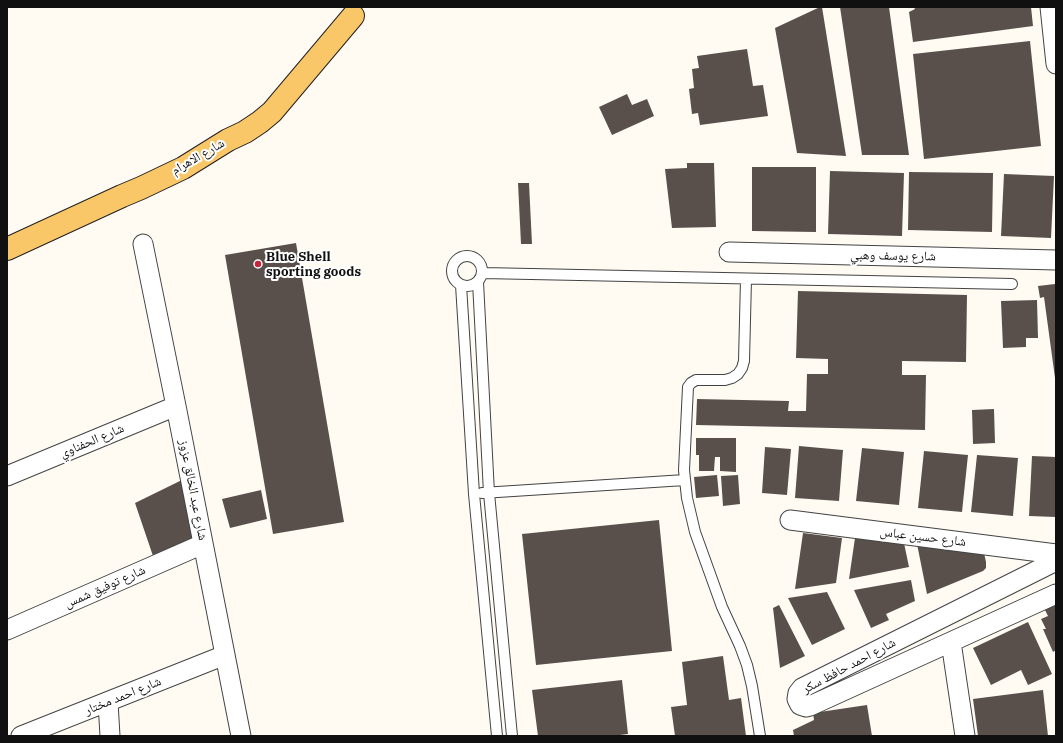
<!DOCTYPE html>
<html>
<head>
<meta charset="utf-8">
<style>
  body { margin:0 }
  #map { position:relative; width:1063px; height:743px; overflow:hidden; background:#fffbf3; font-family:"IBM Plex Serif",serif }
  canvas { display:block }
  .frame { position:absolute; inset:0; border:8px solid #101010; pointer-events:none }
</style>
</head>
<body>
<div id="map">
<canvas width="1063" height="743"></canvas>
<div class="frame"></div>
</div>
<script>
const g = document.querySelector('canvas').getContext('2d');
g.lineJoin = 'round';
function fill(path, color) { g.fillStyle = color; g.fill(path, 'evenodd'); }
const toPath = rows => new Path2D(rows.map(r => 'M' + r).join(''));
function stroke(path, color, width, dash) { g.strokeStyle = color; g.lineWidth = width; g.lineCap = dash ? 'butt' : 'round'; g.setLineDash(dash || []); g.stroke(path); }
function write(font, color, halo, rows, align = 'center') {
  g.font = font + ' "IBM Plex Serif","Noto Naskh Arabic",serif'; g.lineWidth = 4; g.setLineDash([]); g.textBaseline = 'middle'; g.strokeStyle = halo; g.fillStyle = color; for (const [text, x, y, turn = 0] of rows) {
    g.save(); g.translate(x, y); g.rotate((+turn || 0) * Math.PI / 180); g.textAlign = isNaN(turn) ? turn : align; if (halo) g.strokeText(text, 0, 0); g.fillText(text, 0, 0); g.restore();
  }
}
const building = toPath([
  [820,7,822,7,846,156,797,153,775,28],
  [840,7,889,7,909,155,862,155],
  [914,7,1031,7,1033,26,913,42,909,12,915,9],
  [1030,41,1041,146,924,159,913,54],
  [747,49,753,86,763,85,768,116,700,125,698,113,692,114,689,89,694,88,692,69,699,68,697,56],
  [627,94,632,105,647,99,654,116,612,135,599,107],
  [687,163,714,163,716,227,672,228,665,169,687,168],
  [752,167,816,167,816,232,752,231],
  [830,171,904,173,902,236,828,234],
  [909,172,993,173,992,232,908,230],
  [1004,174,1054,176,1051,238,1001,236],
  [518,183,529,183,532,244,521,244],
  [296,243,344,522,273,534,225,255],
  [1055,284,1056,293,1056,378,1055,378,1044,297,1040,298,1038,286],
  [798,291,967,295,966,362,902,361,902,375,926,375,925,430,696,425,697,399,789,401,788,411,806,411,807,374,828,374,828,359,796,358],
  [1037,300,1038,338,1026,338,1026,347,1003,348,1001,301],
  [994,409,995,443,973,444,972,410],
  [696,438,736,438,736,472,720,471,720,457,715,457,714,471,699,471,699,455,696,455],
  [799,446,843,450,839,501,795,498],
  [765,447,791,449,787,495,762,493],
  [862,448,904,452,899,505,856,501],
  [924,451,968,455,962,512,918,508],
  [977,455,1018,458,1013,516,971,512],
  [1032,456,1056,457,1056,517,1029,516],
  [717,475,719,496,696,498,694,477],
  [738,475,740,504,723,506,721,476],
  [186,478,194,538,153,556,135,503],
  [261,490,267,519,230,528,222,499],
  [659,520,672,651,536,665,522,534],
  [803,533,842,538,836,583,795,589],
  [855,538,904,543,909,567,849,579],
  [917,544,984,553,986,562,986,568,983,571,927,594],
  [911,580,915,601,886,614,889,620,871,628,854,590],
  [827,592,845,629,812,645,788,598],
  [1056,601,1056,650,1053,652,1043,629,1046,629,1041,619,1048,616,1043,606],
  [779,605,805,656,780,668,773,608],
  [1028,622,1052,674,1028,685,1021,670,991,685,973,648],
  [723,656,729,700,741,698,746,736,675,736,671,707,687,705,682,662],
  [622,680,628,734,612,736,538,736,532,690],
  [1043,690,1048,736,978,736,973,699],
  [867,705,872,736,794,736,793,730,814,720,813,713]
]);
const lane = toPath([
  '452 271a15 15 0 1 1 30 0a15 15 0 1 1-30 0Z',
  [483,273,1012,284],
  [746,279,744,361,742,368,738,374,732,378,725,380,696,380,691,383,688,387,684,470,687,498,695,532,722,607,740,646,747,665,752,686,760,736],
  [478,282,489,493,512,736],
  [461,285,474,494,497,736],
  [482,493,685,480]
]);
const street = toPath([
  [1050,7,1056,64],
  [143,244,176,406,241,736],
  [729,252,1056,260],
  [7,476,176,406],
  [790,520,1056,554],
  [1056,561,802,688,798,693,797,699,800,705,806,707,810,706,1056,594],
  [7,630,203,544],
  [951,642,965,736],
  [108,702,110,736],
  [21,736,225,655]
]);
const primary = toPath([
  [7,249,122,196,141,188,183,168,228,140,245,132,260,122,272,112,353,16]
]);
const markers = [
  [258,264,4,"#c3253d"]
];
const streetNames = [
  ["شارع الاهرام",198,157,-30],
  ["شارع يوسف وهبي",893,256,1],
  ["شارع الحفناوي",92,441,-23],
  ["شارع عبد الخالق عزوز",193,490,79],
  ["شارع حسين عباس",923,537,7],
  ["شارع توفيق شمس",105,587,-24],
  ["شارع احمد حافظ سكر",849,666,-28],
  ["شارع احمد مختار",123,696,-22]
];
const poiNames = [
  ["Blue Shell",266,257],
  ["sporting goods",266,272]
];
fill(building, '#59504c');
stroke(lane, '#434343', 12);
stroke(street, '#434343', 21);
stroke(primary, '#212121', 24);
stroke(lane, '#fff', 10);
stroke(street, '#fff', 19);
stroke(primary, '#f9c768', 22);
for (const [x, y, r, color] of markers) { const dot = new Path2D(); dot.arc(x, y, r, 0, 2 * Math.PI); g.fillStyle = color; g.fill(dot); stroke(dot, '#fff', 1.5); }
write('13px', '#101010', '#fff', streetNames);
write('bold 13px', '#101010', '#fff', poiNames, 'left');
</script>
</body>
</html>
